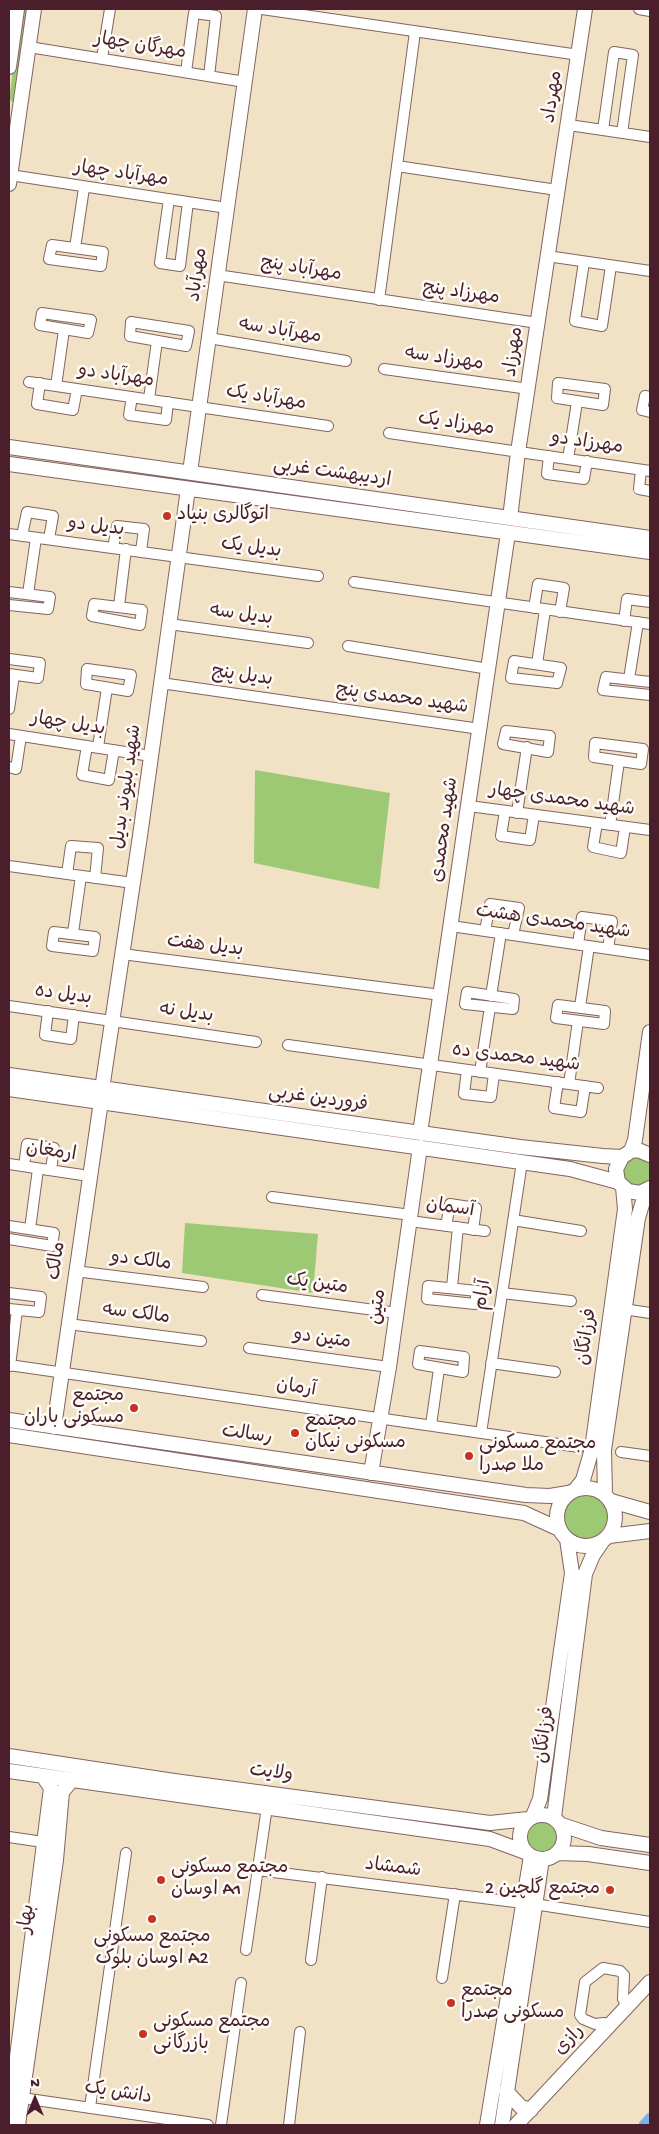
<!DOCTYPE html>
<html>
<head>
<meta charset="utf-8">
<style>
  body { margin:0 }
  #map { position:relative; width:659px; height:2134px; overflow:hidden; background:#f1e2c5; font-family:"Gochi Hand",sans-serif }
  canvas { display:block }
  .frame { position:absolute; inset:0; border:10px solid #4a1f2b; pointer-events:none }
  .north { position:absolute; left:10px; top:2074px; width:50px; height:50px; -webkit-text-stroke:4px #fdfcf7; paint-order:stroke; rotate:0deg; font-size:14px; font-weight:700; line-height:20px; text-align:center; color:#4a1f2b }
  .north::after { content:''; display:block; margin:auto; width:18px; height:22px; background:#4a1f2b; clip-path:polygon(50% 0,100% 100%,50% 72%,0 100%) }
</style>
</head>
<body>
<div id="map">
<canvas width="659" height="2134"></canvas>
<div class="frame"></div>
<div class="north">N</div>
</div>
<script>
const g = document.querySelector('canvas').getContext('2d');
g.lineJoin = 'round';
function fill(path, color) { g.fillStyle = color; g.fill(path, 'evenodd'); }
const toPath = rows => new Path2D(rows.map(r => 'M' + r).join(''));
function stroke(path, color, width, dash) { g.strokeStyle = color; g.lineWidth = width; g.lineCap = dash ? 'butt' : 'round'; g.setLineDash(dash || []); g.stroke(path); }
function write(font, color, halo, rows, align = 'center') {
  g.font = font + ' "Gochi Hand","Playpen Sans Arabic",sans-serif'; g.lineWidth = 5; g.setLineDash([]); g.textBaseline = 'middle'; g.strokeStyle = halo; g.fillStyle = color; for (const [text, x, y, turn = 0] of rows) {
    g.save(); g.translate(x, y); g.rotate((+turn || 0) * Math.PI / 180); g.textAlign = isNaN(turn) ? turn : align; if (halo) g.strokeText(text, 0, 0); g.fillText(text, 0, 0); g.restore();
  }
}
const green = toPath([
  [22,9,28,9,14,101,12,102,9,98],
  [255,770,390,793,379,889,254,863],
  '622 1172a15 15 0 1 1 30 0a15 15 0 1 1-30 0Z',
  [185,1223,318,1234,313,1293,182,1273],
  '561 1517a25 25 0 1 1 50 0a25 25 0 1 1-50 0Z',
  '525 1836a17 17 0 1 1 34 0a17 17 0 1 1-34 0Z'
]);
const canal = toPath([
  [643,2125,650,2117]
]);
const street = toPath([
  [262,9,579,55],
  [639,9,650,11],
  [29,47,245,82],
  [102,58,110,9],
  [186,72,194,13,216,16,209,76],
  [569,125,650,137],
  [603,130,614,52,633,55,622,133],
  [397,166,557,190],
  [10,175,227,208],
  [169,199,160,263,180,266,188,202],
  [52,245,103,252,101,266,49,259,52,245],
  [75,248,84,188],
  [547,256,650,271],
  [584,262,575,321,602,326,611,266],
  [217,275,538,323],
  [379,300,415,32],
  [42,313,91,320,88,333,40,325,42,313],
  [131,322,189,331,186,346,130,336,131,322],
  [209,338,346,361],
  [384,369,529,389],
  [29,382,328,426],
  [40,383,37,404,73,410,77,389],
  [558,383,605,389,603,405,557,398,558,383],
  [56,386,64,330],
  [132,397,129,415,166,420,168,402],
  [650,397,645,396,642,410,650,412],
  [149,399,157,341],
  [389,433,650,471],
  [549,456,547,474,584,479,587,461],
  [568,459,577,402],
  [641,470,639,489,650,491],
  [9,534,318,576],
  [22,536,27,512,53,516,49,539],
  [113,548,117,526,144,529,141,551],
  [354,582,650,624],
  [9,592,50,597,48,609,9,605],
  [28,594,36,538],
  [94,604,142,610,140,625,92,616,94,604],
  [119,606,126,549],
  [534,608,538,584,564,588,560,612],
  [624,621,627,599,650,602],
  [169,624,308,643],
  [348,646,489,669],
  [9,659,40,663,38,678,9,674],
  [514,661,561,668,557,683,511,678,514,661],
  [537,664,545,610],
  [87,669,131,675,128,691,86,684,87,669],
  [629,679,638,622],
  [650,682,606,677,603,690,650,695],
  [161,683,480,729],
  [9,709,14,675],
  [506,731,550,736,548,752,503,744,506,731],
  [9,734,151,756],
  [595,743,643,749,641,764,594,757,595,743],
  [87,746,82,775,109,780,114,750],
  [98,747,107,688],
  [9,767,16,769,21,736],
  [469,806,650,830],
  [505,811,501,836,530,840,534,815],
  [517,813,527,747],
  [597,823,593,847,621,853,625,827],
  [610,825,619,761],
  [9,866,133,883],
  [67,874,71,846,98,848,95,878],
  [451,926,650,955],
  [485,931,490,904,519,908,513,935],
  [54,932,95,937,93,951,52,946,54,932],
  [73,933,81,876],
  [578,944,582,917,612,921,608,949],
  [122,954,441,995],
  [467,992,514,999,513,1009,465,1004,467,992],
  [491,996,501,933],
  [558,1005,605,1011,604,1024,556,1018,558,1005],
  [9,1006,256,1042],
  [580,1007,589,946],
  [48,1011,45,1035,71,1039,74,1015],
  [288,1045,598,1088],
  [467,1070,464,1094,491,1097,494,1074],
  [480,1072,490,1007],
  [558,1082,554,1108,581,1112,585,1086],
  [569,1084,578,1021],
  [9,1164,89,1176],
  [24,1166,27,1144,54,1148,51,1170],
  [272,1197,411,1215],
  [513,1220,581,1231],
  [410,1221,485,1231],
  [9,1226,54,1233,52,1246,9,1239],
  [446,1226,450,1204,476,1208,473,1230],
  [30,1229,38,1169],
  [75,1271,203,1287],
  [428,1286,477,1291,475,1304,427,1299,428,1286],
  [452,1287,458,1227],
  [9,1293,41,1297,39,1312,9,1309],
  [502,1293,571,1301],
  [262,1295,397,1313],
  [623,1309,650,1313],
  [68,1324,201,1341],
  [249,1348,389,1367],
  [420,1351,464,1357,463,1372,418,1364,420,1351],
  [491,1363,555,1372],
  [9,1365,579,1447],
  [10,1366,17,1310],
  [431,1425,439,1369],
  [481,1433,522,1162],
  [621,1452,650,1456],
  [9,1837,50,1843],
  [257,1870,523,1903],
  [534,1904,650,1922],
  [246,1950,267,1807],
  [311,1960,322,1877],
  [442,1978,455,1894],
  [609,2027,604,2023,595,2024,583,2019,580,2015,585,1982,603,1968,620,1971,624,1975,623,1999,627,2007],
  [22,2098,208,2125],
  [90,2107,126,1853],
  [221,2125,241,1983],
  [289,2125,300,2032]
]);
const secondary = toPath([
  [9,67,17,9],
  [9,184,34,9],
  [9,447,650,538],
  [9,464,650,552],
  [190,472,255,9],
  [510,518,518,452,585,9],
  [9,1075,520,1147,603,1156,622,1157],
  [9,1089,570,1169,618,1182],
  [102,1089,140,836,188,489],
  [420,1133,508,533],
  [631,1151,635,1140,650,1032],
  [650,1155,638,1150,631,1151,622,1157,616,1169,618,1182,628,1191,640,1193,650,1188],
  [9,1420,526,1495,550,1496,568,1493],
  [54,1427,101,1101],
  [9,1435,524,1513,559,1529],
  [371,1473,389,1367,420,1147],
  '557 1517a29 29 0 1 1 58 0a29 29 0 1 1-58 0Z',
  [576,1489,583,1480,592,1449,625,1209,623,1187],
  [605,1494,604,1450,638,1218,646,1191],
  [611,1501,650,1512],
  [609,1536,650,1531],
  [9,1756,174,1781,490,1823,528,1819],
  [9,1771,490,1839,525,1852],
  '520 1837a22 22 0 1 1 44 0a22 22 0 1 1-44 0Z',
  [533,1816,540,1799,572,1573,567,1539],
  [554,1817,585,1574,593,1555,602,1542],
  [562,1825,601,1838,650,1845],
  [557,1853,588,1854,650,1863],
  [506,2091,521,2107,531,2110],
  [9,2120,51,1788,43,1776],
  [18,2125,56,1860,62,1792,72,1780],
  [487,2125,531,1856],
  [502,2125,542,1859],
  [516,2125,650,1982]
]);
const markers = [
  [167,516,5,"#c8321e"],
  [134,1408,5,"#c8321e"],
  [295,1433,5,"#c8321e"],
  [469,1456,5,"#c8321e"],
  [161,1880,5,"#c8321e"],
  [610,1890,5,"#c8321e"],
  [152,1919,5,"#c8321e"],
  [451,2003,5,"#c8321e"],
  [143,2034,5,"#c8321e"]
];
const streetNames = [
  ["مهرگان چهار",140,47,9],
  ["مهرداد",554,97,-82],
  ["مهرآباد چهار",121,175,8],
  ["مهرآباد پنج",301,270,9],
  ["مهرآباد",199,275,-82],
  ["مهرزاد پنج",461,294,8],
  ["مهرآباد سه",280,332,9],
  ["مهرزاد",515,352,-82],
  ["مهرزاد سه",444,360,8],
  ["مهرآباد دو",116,377,8],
  ["مهرآباد یک",266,399,9],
  ["مهرزاد یک",456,425,8],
  ["مهرزاد دو",587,444,8],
  ["اردیبهشت غربی",332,474,8],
  ["بدیل دو",96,528,7],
  ["بدیل یک",251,549,8],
  ["بدیل سه",241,616,8],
  ["بدیل پنج",242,677,8],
  ["شهید محمدی پنج",402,700,8],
  ["بدیل چهار",68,725,9],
  ["شهید بلیوند بدیل",128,787,-82],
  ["شهید محمدی چهار",562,801,8],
  ["شهید محمدی",446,830,-82],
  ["شهید محمدی هشت",553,923,8],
  ["بدیل هفت",205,947,7],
  ["بدیل ده",63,996,8],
  ["بدیل نه",186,1014,8],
  ["شهید محمدی ده",516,1059,7],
  ["فروردین غربی",318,1100,8],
  ["ارمغان",51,1153,8],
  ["آسمان",450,1209,8],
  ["مالک",58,1261,-82],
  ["مالک دو",141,1262,7],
  ["متین یک",317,1285,8],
  ["آرام",484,1295,-81],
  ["متین",379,1307,-82],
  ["مالک سه",136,1315,7],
  ["فرزانگان",588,1337,-82],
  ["متین دو",322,1340,8],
  ["آرمان",296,1389,8],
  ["رسالت",247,1436,8],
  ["فرزانگان",546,1735,-83],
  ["ولایت",271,1774,7],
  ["شمشاد",393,1869,7],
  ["بهار",28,1919,-82],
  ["رازی",570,2041,-47],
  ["دانش یک",118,2094,9]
];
const poiNames = [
  ["اتوگالری بنیاد",177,516],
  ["مجتمع",124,1397,"right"],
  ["مسکونی باران",124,1419,"right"],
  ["مجتمع",305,1422],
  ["مسکونی نیکان",305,1444],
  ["مجتمع مسکونی",479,1445],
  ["ملا صدرا",479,1467],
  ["مجتمع مسکونی",171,1869],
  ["اوسان A1",171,1891],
  ["مجتمع گلچین 2",600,1890,"right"],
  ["مجتمع مسکونی",152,1938,"center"],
  ["اوسان بلوک A2",152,1960,"center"],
  ["مجتمع",461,1992],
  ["مسکونی صدرا",461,2014],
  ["مجتمع مسکونی",153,2023],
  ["بازرگانی",153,2045]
];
fill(green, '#9dc975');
stroke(canal, '#7cb2eb', 9);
stroke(street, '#846361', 12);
stroke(secondary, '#846361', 16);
stroke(street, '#fff', 10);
stroke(secondary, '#fff', 14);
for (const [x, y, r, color] of markers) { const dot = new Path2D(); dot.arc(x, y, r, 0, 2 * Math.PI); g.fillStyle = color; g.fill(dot); stroke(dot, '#fdfcf7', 2); }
write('19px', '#4a1f2b', '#fdfcf7', streetNames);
write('19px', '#4a1f2b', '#fdfcf7', poiNames, 'left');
</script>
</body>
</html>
